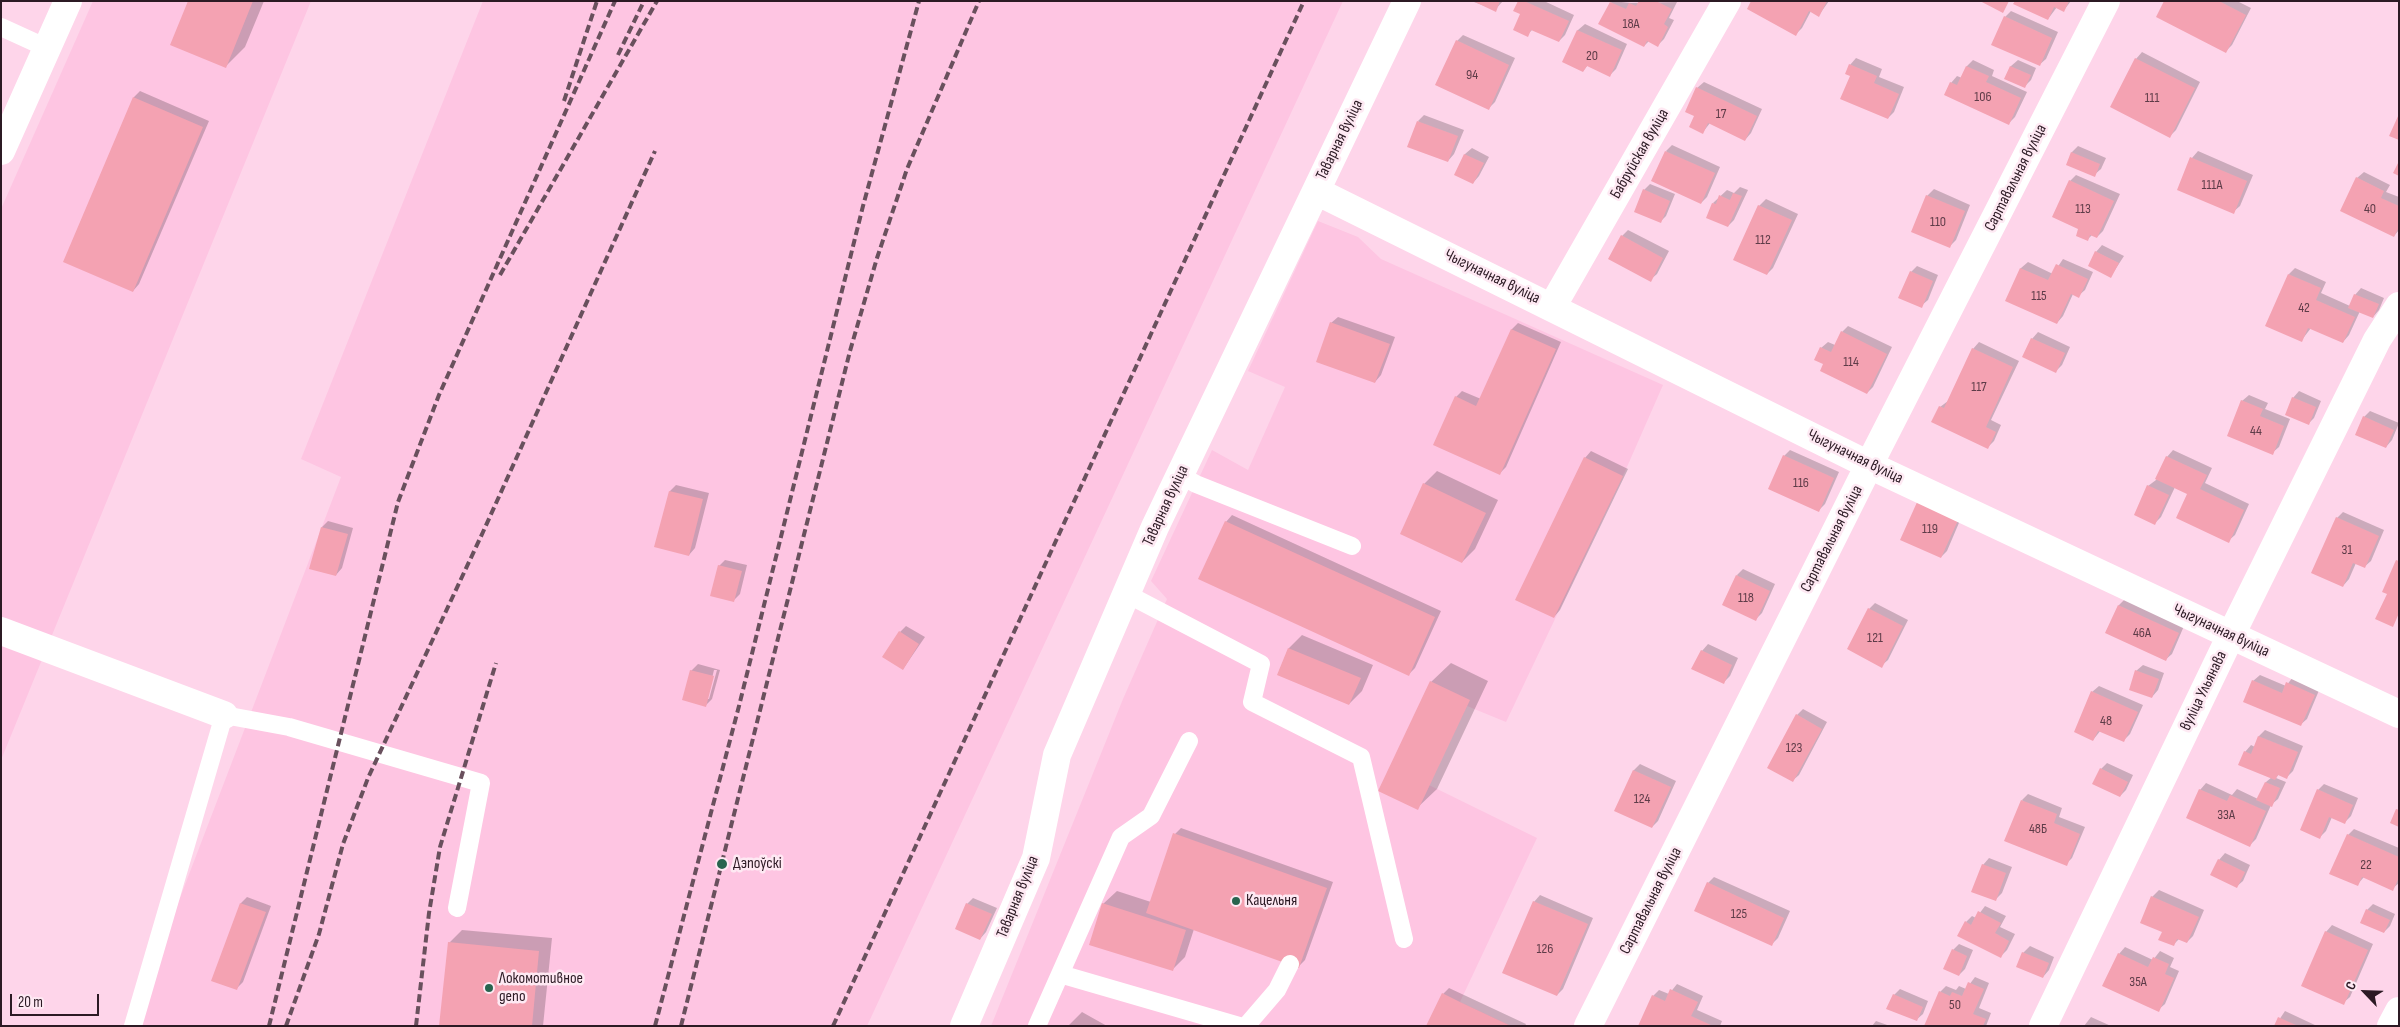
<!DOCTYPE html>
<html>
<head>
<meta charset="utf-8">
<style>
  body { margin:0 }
  #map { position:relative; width:2400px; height:1027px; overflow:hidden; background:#fed5ea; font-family:"Sofia Sans Condensed",sans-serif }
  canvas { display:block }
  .frame { position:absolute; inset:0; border:2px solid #2c1a24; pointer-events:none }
  .north { position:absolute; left:2340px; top:967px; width:50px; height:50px; -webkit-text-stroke:4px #fee9f3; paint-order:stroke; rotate:294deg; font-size:14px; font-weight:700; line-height:20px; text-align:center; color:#2c1a24 }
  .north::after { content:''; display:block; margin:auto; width:18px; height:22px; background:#2c1a24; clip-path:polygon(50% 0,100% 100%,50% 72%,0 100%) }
  .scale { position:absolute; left:10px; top:994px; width:89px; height:22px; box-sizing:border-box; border:2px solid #2c1a24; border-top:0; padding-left:6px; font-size:15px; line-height:18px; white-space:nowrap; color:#2c1a24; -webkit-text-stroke:4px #fee9f3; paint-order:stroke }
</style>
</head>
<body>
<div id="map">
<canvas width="2400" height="1027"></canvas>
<div class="frame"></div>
<div class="north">С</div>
<div class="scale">20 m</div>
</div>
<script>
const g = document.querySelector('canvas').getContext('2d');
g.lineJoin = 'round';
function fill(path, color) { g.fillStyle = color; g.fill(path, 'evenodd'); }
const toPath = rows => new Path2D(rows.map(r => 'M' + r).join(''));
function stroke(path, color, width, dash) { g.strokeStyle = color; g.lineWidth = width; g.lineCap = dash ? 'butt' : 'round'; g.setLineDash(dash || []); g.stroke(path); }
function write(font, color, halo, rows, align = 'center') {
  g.font = font + ' "Sofia Sans Condensed",sans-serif'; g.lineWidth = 5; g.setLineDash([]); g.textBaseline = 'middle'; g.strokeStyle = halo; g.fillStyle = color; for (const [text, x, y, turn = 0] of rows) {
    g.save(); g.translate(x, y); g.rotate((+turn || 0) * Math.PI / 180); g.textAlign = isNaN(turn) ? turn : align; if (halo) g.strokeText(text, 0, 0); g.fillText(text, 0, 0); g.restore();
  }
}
const built = toPath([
  [93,1,311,1,1,760,1,209],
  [483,1,1343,1,867,1026,131,1026,341,477,301,459],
  [1318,221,1358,237,1381,259,1663,385,1623,476,1506,722,1467,706,1429,785,1537,838,1460,1002,1511,1026,991,1026,1123,699,1167,599,1151,581,1212,450,1248,470,1285,387,1248,371]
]);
const shadow = toPath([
  [190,1,264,1,245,47,225,67],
  [1503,1,1495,10,1474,2,1474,1],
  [1519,1,1544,1,1574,15,1565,35,1559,41,1533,29,1527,35],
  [1612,1,1631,3,1677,2,1669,18,1674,20,1664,39,1658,45,1649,41,1644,46,1600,24],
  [1752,1,1829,1,1819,15,1811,11,1802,28,1796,34],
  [2016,1,2071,1,2064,10,2057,7,2048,19],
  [2165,1,2237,1,2251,8,2232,45,2226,51],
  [2011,11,2058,32,2046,59,2039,65,2005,17],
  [1585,24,1627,44,1616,69,1610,75,1588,65,1583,71,1564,62,1578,30],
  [1463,35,1515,58,1495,102,1489,108,1457,41],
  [2142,52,2200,82,2176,130,2170,136,2136,59],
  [1856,58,1882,69,1879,77,1904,87,1894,112,1888,118,1851,75,1850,65],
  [1973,60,1994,70,1992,76,2027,92,2015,117,2009,123,1951,83,1957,76,1962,78,1967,66],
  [2018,60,2036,68,2031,80,2024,87,2006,78,2011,66],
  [1704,82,1762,109,1751,133,1745,140,1710,123,1703,132,1696,116,1697,88],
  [140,91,209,121,139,284,133,291,134,97],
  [1424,115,1464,130,1454,154,1448,161,1418,121],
  [1672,145,1720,167,1707,197,1701,203,1666,151],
  [2078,146,2106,158,2101,169,2094,175,2067,164,2072,152],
  [1472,148,1489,157,1479,176,1473,183,1456,174,1465,154],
  [2198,151,2253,175,2240,206,2233,212,2179,189,2192,158],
  [2364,172,2390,185,2386,192,2399,197,2399,230,2394,236,2357,178],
  [2076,175,2120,194,2103,231,2097,237,2092,235,2087,240,2080,229,2070,181],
  [1650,184,1675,194,1666,216,1660,222,1644,190],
  [1740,187,1748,190,1734,220,1728,226,1713,203,1727,190,1734,193],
  [1934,189,1970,205,1956,240,1949,247,1927,196],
  [1766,199,1798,214,1773,268,1767,274,1735,259,1759,206],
  [1628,230,1669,251,1657,274,1650,280,1622,236],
  [2102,245,2124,256,2111,276,2096,252],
  [2063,259,2093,272,2085,290,2078,296,2073,294,2063,316,2057,323,2007,300,2021,268,2028,262,2053,274],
  [1917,266,1938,275,1928,300,1921,306,1911,272],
  [2295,268,2326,282,2321,293,2350,306,2355,295,2361,288,2384,298,2379,310,2373,317,2360,311,2349,335,2343,342,2311,328,2301,341,2289,274],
  [1338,317,1395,337,1381,375,1375,382,1331,323],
  [1518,323,1561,342,1506,467,1500,473,1456,397,1462,391,1481,399,1512,329],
  [1848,326,1892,347,1873,387,1867,393,1825,364,1821,348,1828,342,1835,345,1842,332],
  [2038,332,2070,347,2062,365,2056,371,2032,339],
  [1979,342,2019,361,1991,420,2001,425,1994,441,1988,447,1940,407,1948,401,1973,349],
  [2299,391,2321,401,2314,418,2308,424,2293,398],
  [2249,395,2268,403,2265,409,2290,419,2279,447,2272,453,2242,401],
  [2370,411,2399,423,2392,440,2386,447,2364,417],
  [1790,450,1839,472,1825,504,1819,510,1784,456],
  [2173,450,2212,468,2205,483,2249,504,2235,535,2228,541,2189,494,2175,487,2161,517,2155,523,2148,486,2156,480,2167,457],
  [1591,451,1628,469,1560,610,1554,617,1585,458],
  [1437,471,1498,500,1475,549,1462,562,1424,484],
  [676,485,709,493,695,548,689,555,656,546,670,491],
  [1964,511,1947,551,1941,557,1902,540],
  [2343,512,2384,530,2371,561,2364,567,2356,563,2349,579,2343,586,2337,518],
  [1232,515,1441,611,1415,668,1409,674,1226,522],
  [328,521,353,528,342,568,336,575,322,527],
  [725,560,747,565,740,594,734,600,719,566],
  [1743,569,1775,584,1762,613,1756,619,1737,575],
  [2125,599,2184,626,2172,654,2165,660,2106,632,2119,605],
  [1875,603,1908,620,1888,660,1881,666,1869,609],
  [906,626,925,637,903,669,900,632],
  [1302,635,1373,665,1362,691,1349,704,1278,674,1289,648],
  [1708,644,1738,658,1730,676,1723,683,1702,651],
  [1451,663,1488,681,1437,789,1417,808,1431,682],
  [698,664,720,670,712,699,706,705,691,671],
  [714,670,717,670,709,699,707,699],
  [2143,665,2164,673,2158,690,2152,697,2136,671],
  [2260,675,2286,686,2293,677,2320,688,2307,719,2300,725,2253,681],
  [2099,686,2143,705,2130,734,2124,740,2101,730,2093,740,2092,692],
  [1803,709,1827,722,1799,775,1792,781,1797,715],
  [2265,730,2303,746,2293,771,2287,777,2279,774,2276,778,2286,782,2278,799,2271,805,2256,839,2249,846,2200,790,2206,783,2232,795,2237,789,2258,799,2266,782,2272,777,2245,752,2251,745,2255,747,2259,736],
  [2107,763,2133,775,2126,790,2120,796,2101,769],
  [1640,764,1676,781,1658,821,1652,827,1616,810,1634,770],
  [2324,784,2358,798,2351,816,2345,822,2332,817,2326,831,2320,837,2318,790],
  [2028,794,2062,808,2059,817,2085,827,2072,858,2066,864,2022,800],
  [1181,828,1333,882,1305,960,1299,966,1194,929,1185,957,1172,970,1103,904,1117,891,1151,902,1175,834],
  [2354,829,2399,848,2399,883,2392,889,2364,877,2357,885,2348,835],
  [2225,853,2250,865,2243,881,2236,887,2219,860],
  [1989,858,2012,867,2002,893,1995,900,1983,865],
  [1714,877,1790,911,1778,938,1771,945,1708,883],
  [2159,890,2204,910,2193,936,2187,942,2179,939,2173,945,2163,931,2152,897],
  [1540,895,1593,918,1563,989,1557,995,1534,902],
  [247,897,271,906,243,982,236,989,241,903],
  [973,898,997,908,986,932,980,939,967,904],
  [2373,904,2395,914,2390,926,2384,932,2367,910],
  [1985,906,2006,916,2000,927,2015,934,2007,950,2000,957,1966,922,1972,916,1976,918],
  [2332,925,2373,944,2350,997,2343,1003,2326,932],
  [462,930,552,938,543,1026,440,1026,449,943],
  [1959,944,1973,950,1965,969,1959,975,1953,950],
  [2030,946,2054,957,2049,970,2043,977,2018,966,2023,953],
  [2125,947,2153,960,2160,951,2174,958,2170,967,2179,971,2165,1004,2158,1010,2119,954],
  [1975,977,1989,983,1979,1008,1991,1013,1986,1026,1926,1026,1940,992,1946,986,1956,990,1959,986,1966,989],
  [1677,984,1703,996,1697,1010,1722,1021,1720,1026,1640,1026,1653,996,1659,990,1669,994],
  [1449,988,1526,1024,1525,1026,1428,1026,1443,994],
  [1900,989,1928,1001,1923,1014,1916,1020,1894,995],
  [2285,1011,2317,1026,2275,1026],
  [1082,1012,1107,1026,1068,1026],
  [2091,1017,2111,1026,2084,1026],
  [1876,1021,1890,1026,1872,1026]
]);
const building = toPath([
  [188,1,253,1,226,68,170,45],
  [1473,1,1500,1,1496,12],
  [1518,1,1524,1,1569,21,1559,42,1531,30,1528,37,1513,30,1520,14,1513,11],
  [1639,1,1656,1,1672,9,1664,24,1668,27,1658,47,1647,41,1644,47,1598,24,1610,2,1626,9,1629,3,1636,6],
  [1751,1,1827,1,1819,17,1809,11,1796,36,1747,9],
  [1980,1,2009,1,2003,13],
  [2015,1,2069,1,2064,12,2054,7,2048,20,2013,4],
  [2164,1,2219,1,2246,15,2226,53,2156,17],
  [2004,16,2052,38,2040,66,1991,45],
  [1577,30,1622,50,1610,77,1587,66,1583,72,1562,62],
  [1456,40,1509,65,1489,110,1435,85],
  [2135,58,2195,88,2170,138,2110,107],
  [1849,64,1877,76,1874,83,1899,94,1888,119,1840,99,1850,76,1845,74],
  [1966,66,1989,76,1986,82,2021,98,2009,125,1944,95,1950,82,1957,85],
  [2010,66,2031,75,2025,88,2004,79],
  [1696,87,1757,116,1745,141,1708,123,1703,134,1689,127,1694,116,1685,112],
  [133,97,203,127,133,292,63,262],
  [2399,114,2399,140,2389,136],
  [1417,121,1458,136,1448,162,1407,147],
  [1665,151,1715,173,1701,204,1651,181],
  [2071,152,2100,164,2095,177,2066,165],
  [1464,154,1484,163,1473,184,1454,175],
  [2190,157,2247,181,2234,214,2177,190],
  [2399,161,2399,176,2393,173],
  [2356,177,2384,191,2381,198,2399,206,2399,227,2394,237,2340,211],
  [2069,180,2114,201,2097,238,2090,235,2088,241,2076,236,2078,229,2052,217],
  [1643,189,1670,201,1661,223,1634,212],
  [1733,193,1742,196,1728,227,1706,218,1712,203,1716,204,1719,195,1730,200],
  [1926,195,1965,211,1950,248,1911,232],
  [1758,205,1792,220,1767,275,1733,260],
  [1621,235,1663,258,1651,282,1608,259],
  [2095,251,2119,263,2111,278,2088,266],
  [2056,264,2088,279,2079,298,2071,294,2057,324,2005,301,2020,268,2048,280],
  [1910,271,1933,281,1922,308,1898,298],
  [2288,274,2321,288,2316,300,2355,317,2343,343,2308,328,2302,342,2265,326],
  [2354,294,2379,304,2373,318,2348,308],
  [1330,322,1390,344,1375,383,1316,362],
  [1511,329,1556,349,1500,475,1433,445,1455,396,1476,406],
  [1841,331,1887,354,1867,394,1820,371,1823,364,1814,360,1820,347,1831,352],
  [2031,338,2065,353,2056,373,2022,357],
  [1972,348,2013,367,1986,427,1996,432,1988,449,1931,422,1939,406,1944,408],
  [2292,397,2316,407,2309,425,2285,415],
  [2241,400,2263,409,2260,416,2284,426,2273,455,2227,436],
  [2363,416,2394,430,2386,448,2355,435],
  [1783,455,1834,478,1819,512,1768,489],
  [2166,456,2207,475,2200,489,2244,510,2229,543,2176,518,2187,494,2155,479],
  [1584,457,1623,476,1554,618,1515,600],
  [1423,483,1486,513,1462,563,1400,534],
  [2147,485,2169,495,2155,525,2134,515],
  [669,491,703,499,689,556,654,547],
  [1918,500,1959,518,1941,558,1900,540],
  [2336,517,2379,536,2365,568,2353,563,2343,587,2311,573],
  [1225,521,1435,617,1409,676,1198,579],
  [321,527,348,534,336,576,309,569],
  [2396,560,2399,561,2399,613,2393,627,2375,619,2387,594,2382,592],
  [718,565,742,571,734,602,710,596],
  [1736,575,1770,591,1756,621,1722,605],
  [2118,605,2179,633,2166,661,2105,633],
  [1868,608,1903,626,1882,668,1847,649],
  [899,631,919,644,903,670,882,657],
  [1288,648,1361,678,1349,705,1277,675],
  [1701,650,1732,665,1724,684,1691,669],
  [690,670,714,676,706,707,682,700],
  [2135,670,2159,679,2152,698,2129,690],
  [2252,680,2282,693,2286,682,2315,695,2301,726,2243,702],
  [1430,681,1470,700,1418,810,1378,791],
  [2091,691,2138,712,2124,742,2098,731,2093,741,2074,732],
  [1796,714,1822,729,1793,782,1767,768],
  [2258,736,2298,752,2287,779,2278,775,2275,780,2238,765,2244,751,2251,754],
  [2100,768,2128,782,2120,797,2092,784],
  [1633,770,1671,787,1652,828,1614,811],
  [2265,782,2280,788,2272,807,2256,800],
  [2199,789,2227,801,2230,795,2266,811,2250,847,2186,818],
  [2317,789,2353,805,2345,824,2329,817,2320,839,2300,830],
  [2021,800,2057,814,2054,823,2080,834,2067,866,2004,841],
  [2396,809,2399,810,2399,827,2390,823],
  [1173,833,1327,888,1299,968,1146,913],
  [2347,834,2399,857,2399,877,2393,891,2362,877,2358,886,2329,874],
  [2218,859,2245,872,2237,888,2210,875],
  [1982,864,2006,873,1996,901,1971,892],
  [1707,882,1784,918,1772,946,1694,911],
  [2151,896,2199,917,2187,943,2177,939,2174,946,2158,940,2162,932,2140,923],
  [1533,901,1588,924,1557,996,1502,973],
  [240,903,266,912,237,990,211,981],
  [966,903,992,914,980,940,955,929],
  [1102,903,1186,930,1173,971,1089,945],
  [2366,909,2390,920,2384,933,2360,923],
  [1978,911,2001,923,1995,933,2009,941,2001,958,1957,936,1965,921,1971,925],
  [2325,931,2368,950,2344,1005,2301,986],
  [448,942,539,951,532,1026,439,1026],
  [1952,949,1967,956,1959,976,1943,969],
  [2022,952,2049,963,2043,978,2016,967],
  [2118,953,2148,967,2153,957,2169,964,2165,974,2174,978,2159,1012,2102,986],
  [1968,982,1984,989,1973,1014,1986,1019,1983,1026,1924,1026,1939,991,1950,996,1952,992,1962,996],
  [1670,989,1698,1002,1691,1016,1713,1026,1638,1026,1652,995,1665,1001],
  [1442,993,1460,1002,1511,1026,1426,1026],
  [1893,994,1923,1007,1917,1021,1886,1009],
  [2278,1017,2298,1026,2274,1026]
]);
const service = toPath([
  [1,27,47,48],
  [1180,475,1196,484,1352,546],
  [1127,594,1261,664,1252,702,1361,757,1404,939],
  [1060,974,1239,1026],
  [133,1026,224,715,289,727,481,783,457,908],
  [1037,1026,1121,837,1151,816,1189,741],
  [1246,1026,1277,990,1290,964]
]);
const minor = toPath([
  [1316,191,1869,465,2399,714],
  [1552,307,1727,1],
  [1,631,224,715],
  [964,1026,1036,858,1057,755,1155,527,1407,1],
  [1588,1026,1869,465,2106,1],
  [2043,1026,2231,635,2377,340,2399,306],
  [2391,1026,2399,1011]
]);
const tertiary = toPath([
  [1,151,68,1]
]);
const rail = toPath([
  [618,55,644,1],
  [564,101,597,1],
  [500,275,657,1],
  [269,1026,398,502,439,395,615,1],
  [286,1026,319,934,343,844,368,778,483,532,655,151],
  [416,1026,429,913,440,847,496,663],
  [655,1026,739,706,863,206,919,1],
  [681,1026,850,351,877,258,907,169,979,1],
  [833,1026,1304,1]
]);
const markers = [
  [722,864,6,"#28644e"],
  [1236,901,5,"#28644e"],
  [489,988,5,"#28644e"]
];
const numberNames = [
  ["18А",1631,24],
  ["20",1592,56],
  ["94",1472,75],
  ["106",1983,97],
  ["111",2152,98],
  ["17",1721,114],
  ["111А",2212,185],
  ["113",2083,209],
  ["40",2370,209],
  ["110",1938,222],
  ["112",1763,240],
  ["115",2039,296],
  ["42",2304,308],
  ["114",1851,362],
  ["117",1979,387],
  ["44",2256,431],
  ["116",1801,483],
  ["119",1930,529],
  ["31",2347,550],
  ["118",1746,598],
  ["46А",2142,633],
  ["121",1875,638],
  ["48",2106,721],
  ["123",1794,748],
  ["124",1642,799],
  ["33А",2226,815],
  ["48Б",2038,829],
  ["22",2366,865],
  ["125",1739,914],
  ["126",1545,949],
  ["35А",2138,982],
  ["50",1955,1005]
];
const streetNames = [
  ["Таварная вуліца",1340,140,-64],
  ["Бабруйская вуліца",1640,154,-60],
  ["Сартавальная вуліца",2016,178,-63],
  ["Чыгуначная вуліца",1492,277,26],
  ["Чыгуначная вуліца",1855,457,26],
  ["Таварная вуліца",1166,506,-65],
  ["Сартавальная вуліца",1832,539,-63],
  ["Чыгуначная вуліца",2221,631,25],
  ["вуліца Ульянава",2204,691,-64],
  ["Таварная вуліца",1018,897,-68],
  ["Сартавальная вуліца",1651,901,-63]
];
const poiNames = [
  ["Дэпоўскі",733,864],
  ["Кацельня",1246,901],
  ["Локомотивное",499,979],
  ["депо",499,997]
];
fill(built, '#fec5e2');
fill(shadow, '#0003');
fill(building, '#f4a2b2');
stroke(service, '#fff', 18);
stroke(minor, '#fff', 28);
stroke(tertiary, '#fff', 28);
stroke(rail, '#69505d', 4, [8, 4]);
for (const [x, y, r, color] of markers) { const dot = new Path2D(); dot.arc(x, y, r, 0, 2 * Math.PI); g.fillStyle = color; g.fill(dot); stroke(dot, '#fee9f3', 2); }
write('14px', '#5e3c48', null, numberNames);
write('16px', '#2c1a24', '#fee9f3', streetNames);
write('16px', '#2c1a24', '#fee9f3', poiNames, 'left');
</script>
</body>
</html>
